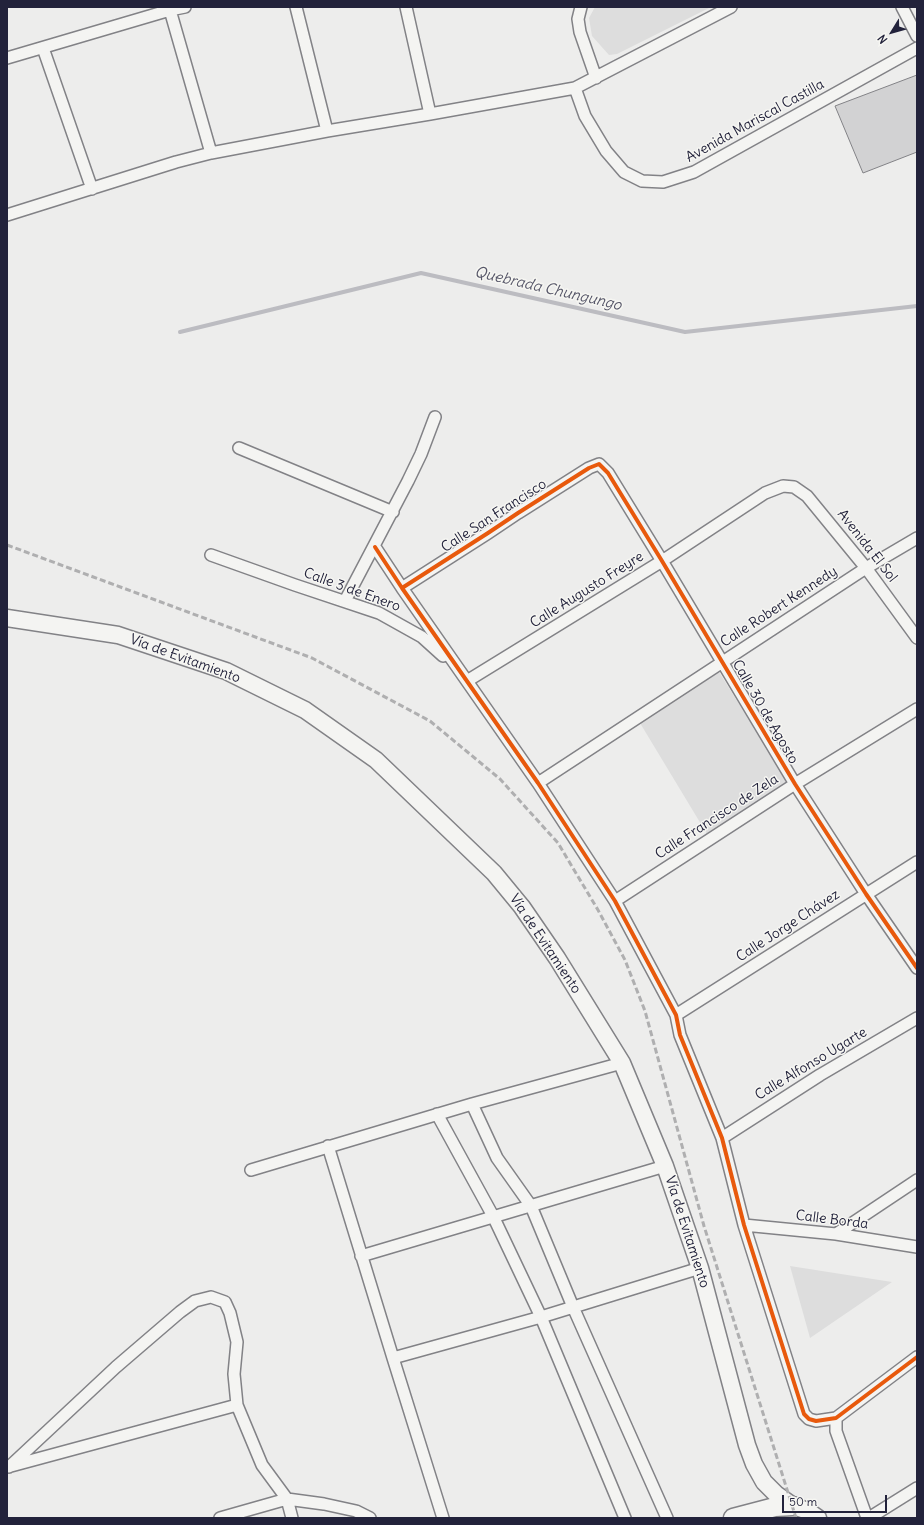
<!DOCTYPE html>
<html>
<head>
<meta charset="utf-8">
<style>
  body { margin:0 }
  #map { position:relative; width:924px; height:1525px; overflow:hidden; background:#ededec; font-family:Delius,sans-serif }
  canvas { display:block }
  .frame { position:absolute; inset:0; border:8px solid #22223b; pointer-events:none }
  .north { position:absolute; left:872px; top:12px; width:40px; height:40px; -webkit-text-stroke:3px #f6f6f2; paint-order:stroke; rotate:233deg; font-size:11px; font-weight:700; line-height:16px; text-align:center; color:#22223b }
  .north::after { content:''; display:block; margin:auto; width:14px; height:18px; background:#22223b; clip-path:polygon(50% 0,100% 100%,50% 72%,0 100%) }
  .scale { position:absolute; left:782px; top:1495px; width:105px; height:18px; box-sizing:border-box; border:2px solid #22223b; border-top:0; padding-left:5px; font-size:12px; line-height:14px; white-space:nowrap; color:#22223b; -webkit-text-stroke:3px #f6f6f2; paint-order:stroke }
</style>
</head>
<body>
<div id="map">
<canvas width="924" height="1525"></canvas>
<div class="frame"></div>
<div class="north">N</div>
<div class="scale">50 m</div>
</div>
<script>
const g = document.querySelector('canvas').getContext('2d');
g.lineJoin = 'round';
function fill(path, color) { g.fillStyle = color; g.fill(path, 'evenodd'); }
const toPath = rows => new Path2D(rows.map(r => 'M' + r).join(''));
function stroke(path, color, width, dash) { g.strokeStyle = color; g.lineWidth = width; g.lineCap = dash ? 'butt' : 'round'; g.setLineDash(dash || []); g.stroke(path); }
function write(font, color, halo, rows, align = 'center') {
  g.font = font + ' Delius,sans-serif'; g.lineWidth = 3; g.setLineDash([]); g.textBaseline = 'middle'; g.strokeStyle = halo; g.fillStyle = color; for (const [text, x, y, turn = 0] of rows) {
    g.save(); g.translate(x, y); g.rotate((+turn || 0) * Math.PI / 180); g.textAlign = isNaN(turn) ? turn : align; if (halo) g.strokeText(text, 0, 0); g.fillText(text, 0, 0); g.restore();
  }
}
const built = toPath([
  [595,7,711,7,617,54,609,55,592,36,589,18],
  [719,672,789,784,707,834,640,723],
  [790,1266,892,1282,810,1338]
]);
const stream = toPath([
  [180,332,421,273,685,332,917,306]
]);
const building = toPath([
  [917,75,917,152,863,173,835,106,917,75]
]);
const minor = toPath([
  [296,7,327,131],
  [406,7,430,114],
  [581,7,578,19,580,32,596,78],
  [902,7,917,36],
  [170,10,211,153],
  [43,48,92,189],
  [7,58,170,10,185,7],
  [575,88,585,116,606,151,624,172,642,181,663,182,694,172,917,48],
  [7,215,176,162,211,153,327,131,430,114,575,88,731,7],
  [239,448,393,512],
  [375,547,402,588,538,783,615,901,676,1015,680,1035,722,1138,744,1225,804,1414,809,1419,816,1421,836,1418,917,1357],
  [211,555,295,585,379,613,422,637,443,656],
  [402,588,488,533,518,513,589,468,599,464,608,473,662,561,795,784,866,894,917,968],
  [345,601,408,481,421,454,435,417],
  [467,681,662,561,765,493,783,486,794,487,807,496,866,568,917,638],
  [538,783,866,568,917,538],
  [615,901,795,784,917,709],
  [676,1015,917,862],
  [472,1104,497,1158,531,1206,573,1307,667,1518],
  [437,1114,493,1216,541,1317,625,1518],
  [722,1138,820,1075,917,1018],
  [328,1146,393,1358,443,1518],
  [251,1170,472,1104,622,1063],
  [744,1225,836,1234,917,1247],
  [836,1234,917,1180],
  [361,1256,665,1166],
  [393,1358,541,1317,700,1268],
  [836,1418,836,1431,867,1518],
  [11,1466,237,1405],
  [9,1467,116,1367,180,1312,195,1301,211,1297,225,1302,230,1313,237,1342,234,1374,237,1405,262,1465,287,1499,292,1518],
  [220,1518,287,1499,324,1504,356,1511,370,1518],
  [869,1518,917,1488]
]);
const secondary = toPath([
  [7,618,118,635,226,671,305,710,376,760,494,873,522,907,557,958,622,1063,665,1166,700,1268,747,1445,754,1464,764,1482,776,1494,793,1506,808,1511,818,1518]
]);
const primary = toPath([
  [733,1518,775,1507,793,1506]
]);
const rail = toPath([
  [7,545,312,658,430,721,500,779,558,843,598,910,625,960,645,1011,704,1226,796,1518]
]);
const cycleway = toPath([
  [375,547,402,588,538,783,615,901,676,1015,680,1035,722,1138,744,1225,804,1414,809,1419,816,1421,836,1418,917,1357],
  [402,588,488,533,518,513,589,468,599,464,608,473,662,561,795,784,866,894,917,968]
]);
const streetNames = [
  ["Avenida Mariscal Castilla",755,121,-29],
  ["Calle San Francisco",494,516,-33],
  ["Avenida El Sol",867,546,52],
  ["Calle 3 de Enero",352,590,20],
  ["Calle Augusto Freyre",587,590,-32],
  ["Calle Robert Kennedy",779,607,-33],
  ["Vía de Evitamiento",185,659,20],
  ["Calle 30 de Agosto",765,712,60],
  ["Calle Francisco de Zela",717,817,-33],
  ["Calle Jorge Chávez",788,926,-33],
  ["Vía de Evitamiento",545,944,56],
  ["Calle Alfonso Ugarte",811,1064,-31],
  ["Calle Borda",832,1220,7],
  ["Vía de Evitamiento",687,1232,72]
];
const waterNames = [
  ["Quebrada Chungungo",548,289,13]
];
fill(built, '#ddd');
stroke(stream, '#bcbcc1', 4);
fill(building, '#d2d2d3');
stroke(building, '#828286', 1);
stroke(minor, '#828286', 14);
stroke(secondary, '#828286', 19);
stroke(primary, '#828286', 21);
stroke(minor, '#f4f4f2', 11);
stroke(secondary, '#f4f4f2', 16);
stroke(primary, '#f4f4f2', 18);
stroke(rail, '#afafb0', 3, [6, 3]);
stroke(cycleway, '#e8590c', 4);
write('14px', '#22223b', '#f6f6f2', streetNames);
write('italic 15px', '#575769', '#f6f6f2', waterNames);
</script>
</body>
</html>
